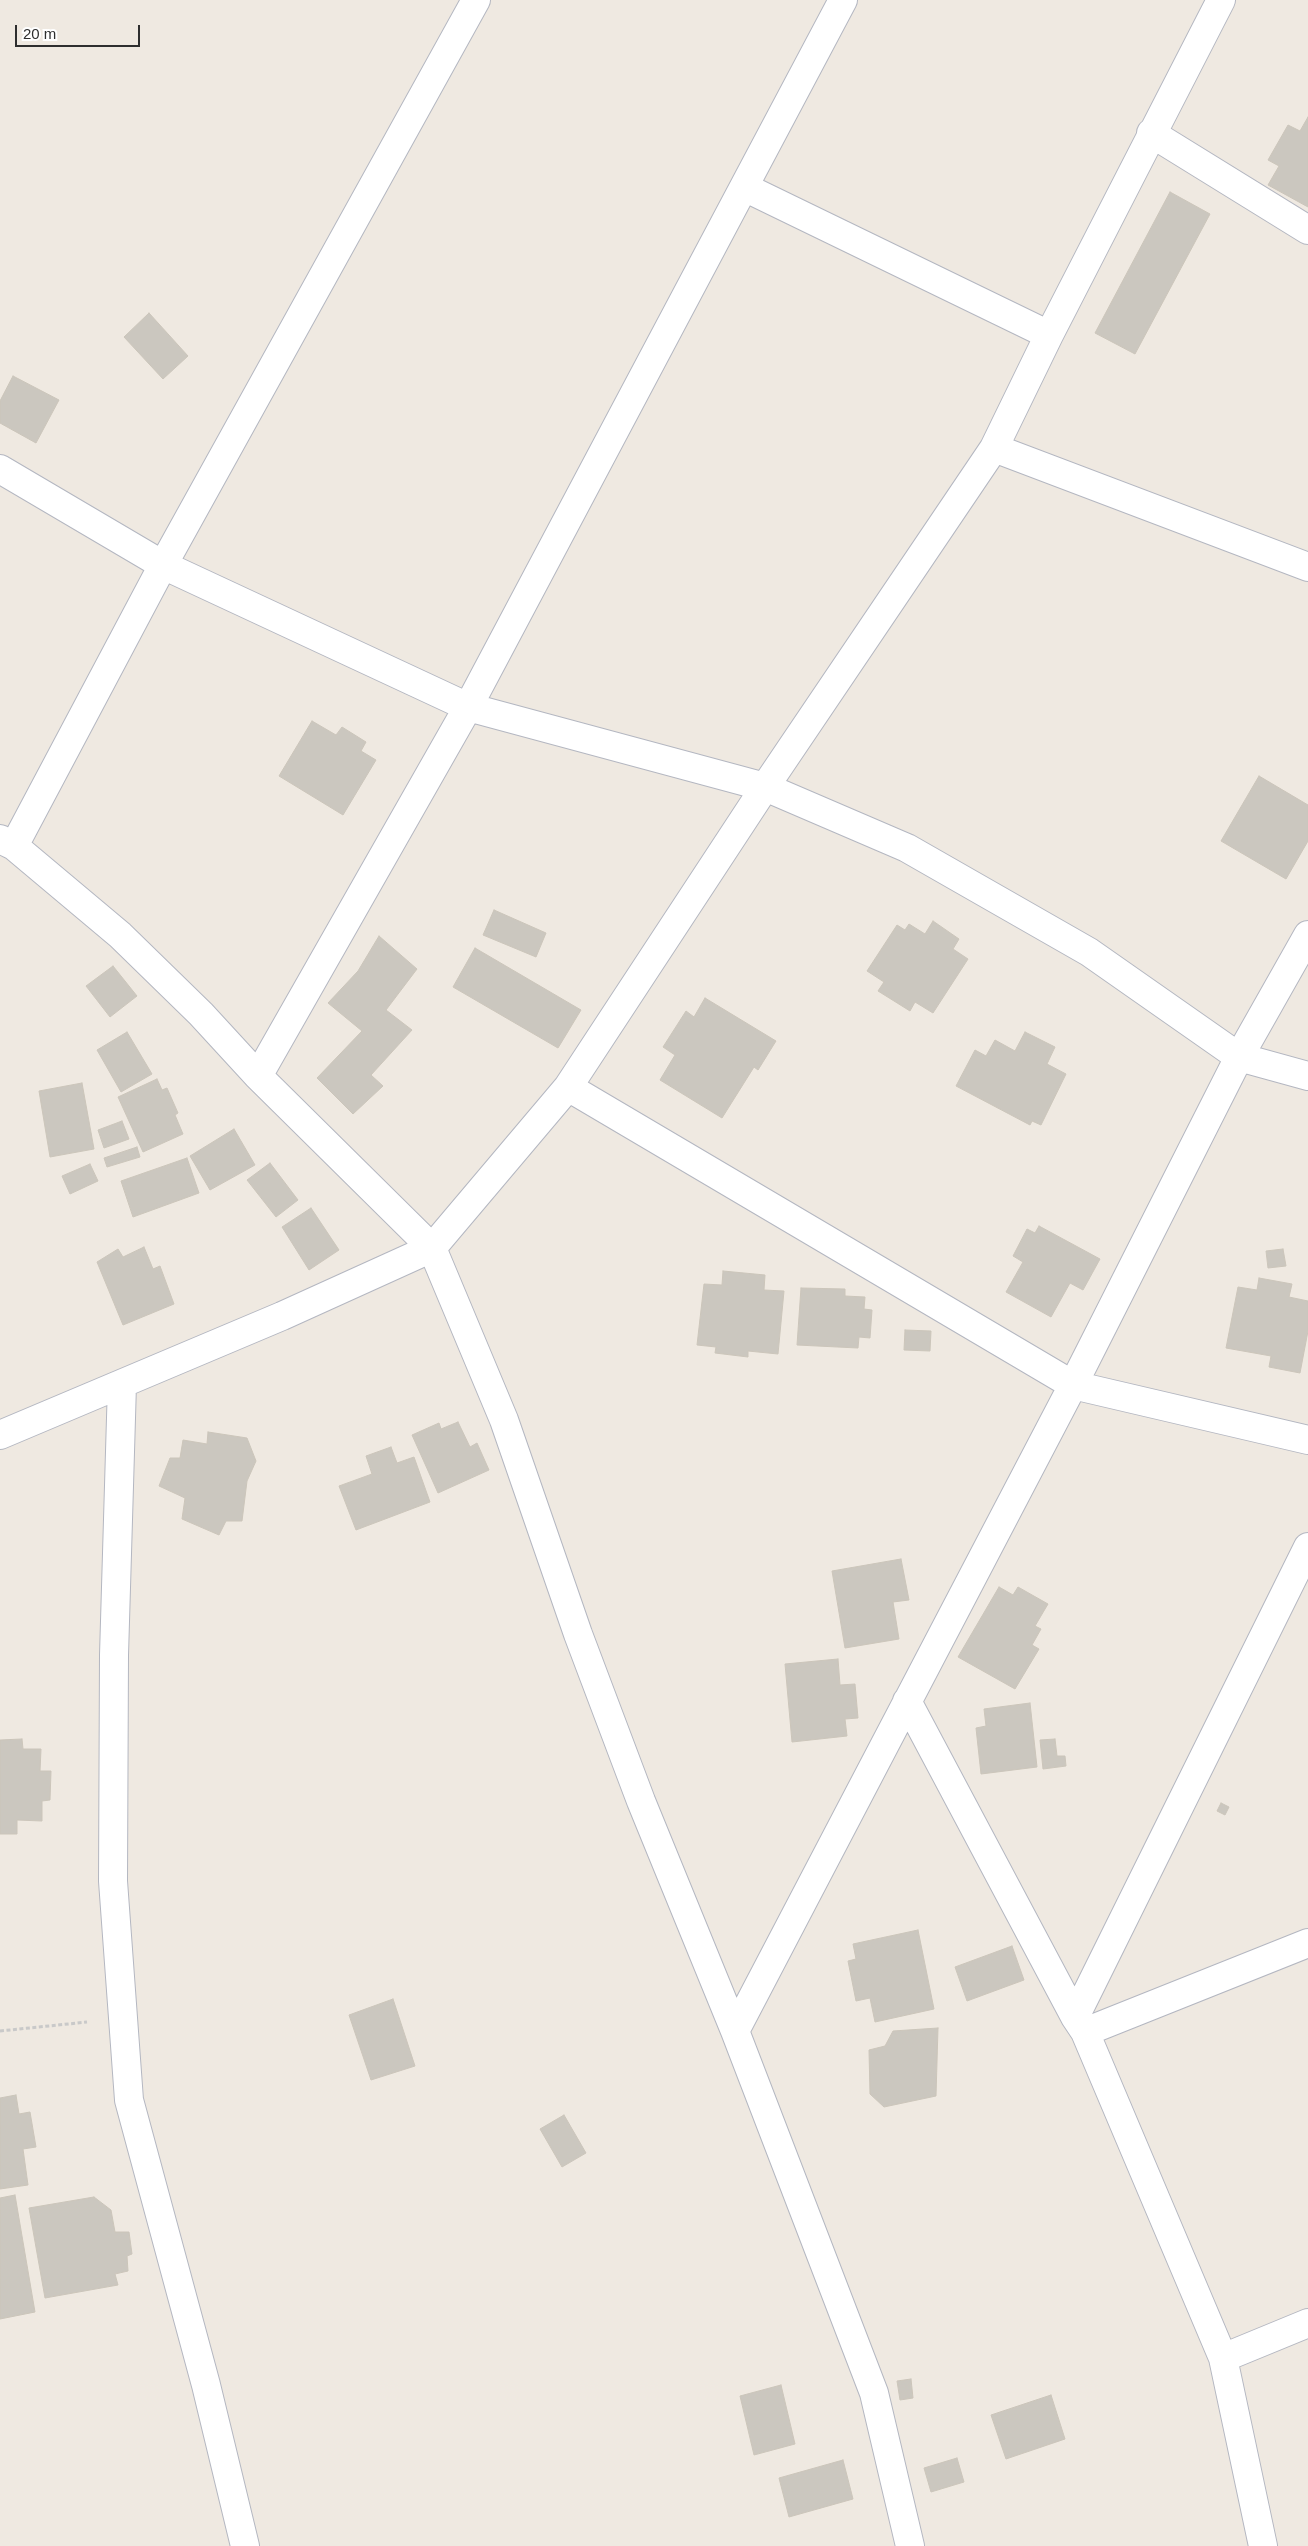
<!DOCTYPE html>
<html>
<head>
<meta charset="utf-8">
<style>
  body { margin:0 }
  #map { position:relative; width:1308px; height:2546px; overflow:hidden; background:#efe9e1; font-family:Helvetica,sans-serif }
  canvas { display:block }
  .scale { position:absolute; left:15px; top:25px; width:125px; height:22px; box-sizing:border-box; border:2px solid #2e2e2e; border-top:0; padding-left:6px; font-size:15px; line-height:18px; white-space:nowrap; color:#2e2e2e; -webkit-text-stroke:4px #fff; paint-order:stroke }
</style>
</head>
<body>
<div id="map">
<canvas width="1308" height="2546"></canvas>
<div class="scale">20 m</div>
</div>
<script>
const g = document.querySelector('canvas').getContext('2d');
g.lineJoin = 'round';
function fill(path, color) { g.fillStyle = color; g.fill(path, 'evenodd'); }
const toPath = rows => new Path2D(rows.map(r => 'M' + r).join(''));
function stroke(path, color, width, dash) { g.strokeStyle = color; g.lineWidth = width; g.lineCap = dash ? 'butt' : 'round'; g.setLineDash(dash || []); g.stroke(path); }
const building = toPath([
  [1308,117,1308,207,1268,185,1279,166,1268,160,1288,125,1300,131,1308,117],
  [1170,192,1210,214,1135,354,1095,333,1170,192],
  [149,313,188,356,163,379,124,337,149,313],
  [13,376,59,400,36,443,0,423,0,401,13,376],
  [312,721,336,735,342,727,366,742,361,751,376,760,343,815,279,776,312,721],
  [1259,776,1308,805,1308,841,1286,879,1221,841,1259,776],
  [494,910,546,933,536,957,483,935,494,910],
  [933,921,959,939,953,949,968,959,933,1013,915,1002,910,1011,878,991,884,982,867,971,897,925,905,930,909,924,925,934,933,921],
  [379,936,417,969,386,1010,412,1030,371,1075,383,1086,353,1114,317,1078,362,1031,328,1003,358,971,379,936],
  [475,948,581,1010,558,1048,453,987,475,948],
  [113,966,137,996,110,1017,86,986,113,966],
  [705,998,776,1041,758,1070,754,1067,722,1118,660,1080,675,1055,663,1047,686,1011,694,1017,705,998],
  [127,1032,152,1074,121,1092,97,1050,127,1032],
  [1025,1032,1055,1047,1047,1064,1066,1074,1041,1125,1032,1121,1030,1125,956,1086,975,1050,986,1056,995,1040,1015,1051,1025,1032],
  [157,1079,162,1090,167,1088,178,1113,175,1115,183,1134,143,1152,118,1097,157,1079],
  [82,1083,94,1149,50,1157,39,1091,82,1083],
  [122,1121,129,1139,104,1148,98,1130,122,1121],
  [234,1129,255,1165,210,1190,190,1156,234,1129],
  [137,1147,140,1157,107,1167,104,1158,137,1147],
  [187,1158,199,1193,133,1217,121,1181,187,1158],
  [270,1163,298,1200,276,1217,247,1180,270,1163],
  [90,1164,98,1181,70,1194,62,1176,90,1164],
  [311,1208,339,1250,309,1270,282,1227,311,1208],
  [1039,1226,1100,1259,1083,1290,1070,1283,1051,1317,1006,1292,1023,1262,1013,1256,1027,1229,1035,1233,1039,1226],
  [144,1247,153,1269,160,1266,174,1304,123,1325,97,1262,118,1249,123,1257,144,1247],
  [1283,1249,1286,1266,1268,1268,1266,1251,1283,1249],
  [723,1271,765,1275,764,1290,784,1291,778,1354,748,1351,748,1357,715,1353,716,1347,697,1345,704,1284,722,1285,723,1271],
  [1259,1278,1292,1284,1289,1297,1308,1301,1308,1331,1300,1373,1269,1367,1271,1356,1226,1348,1238,1287,1257,1290,1259,1278],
  [801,1288,845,1289,845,1296,865,1297,864,1309,872,1310,870,1338,859,1337,858,1348,797,1345,801,1288],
  [905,1330,931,1331,930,1351,904,1350,905,1330],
  [458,1422,470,1447,477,1443,489,1470,438,1493,412,1435,439,1423,441,1429,458,1422],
  [208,1432,247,1438,256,1461,247,1481,242,1521,226,1521,219,1535,182,1519,185,1498,159,1486,170,1458,180,1458,183,1440,207,1444,208,1432],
  [391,1447,397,1463,414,1457,430,1502,356,1530,339,1486,372,1474,366,1456,391,1447],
  [901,1559,909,1600,893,1602,899,1639,845,1648,832,1571,901,1559],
  [999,1587,1013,1595,1018,1587,1048,1604,1035,1626,1041,1629,1032,1645,1039,1649,1015,1689,958,1657,999,1587],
  [838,1659,840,1685,855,1684,858,1718,845,1719,847,1736,792,1742,785,1664,838,1659],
  [1030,1703,1037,1767,981,1774,976,1728,986,1726,984,1709,1030,1703],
  [22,1739,23,1749,41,1749,40,1771,51,1771,50,1800,42,1801,42,1821,17,1820,17,1834,0,1834,0,1740,22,1739],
  [1055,1739,1057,1756,1065,1756,1066,1766,1043,1769,1040,1740,1055,1739],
  [1221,1803,1229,1807,1225,1815,1217,1811,1221,1803],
  [918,1930,934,2009,875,2022,870,1998,856,2001,848,1961,856,1959,853,1944,918,1930],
  [1012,1946,1024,1980,967,2001,955,1967,1012,1946],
  [393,1999,415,2066,371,2080,349,2015,393,1999],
  [938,2028,936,2096,884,2107,870,2094,869,2050,885,2046,893,2031,938,2028],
  [16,2095,19,2114,30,2112,36,2147,23,2149,28,2185,0,2189,0,2098,16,2095],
  [564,2115,586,2153,562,2167,540,2129,564,2115],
  [15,2195,35,2312,0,2319,0,2198,15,2195],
  [94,2197,111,2210,115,2232,129,2232,132,2254,127,2256,128,2271,115,2274,118,2285,45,2298,29,2208,94,2197],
  [911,2379,913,2398,900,2400,897,2381,911,2379],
  [781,2385,795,2444,754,2455,740,2396,781,2385],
  [1051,2395,1065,2439,1006,2459,991,2415,1051,2395],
  [957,2458,964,2482,931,2492,924,2468,957,2458],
  [843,2460,853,2499,789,2517,779,2478,843,2460]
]);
const path = toPath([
  [0,2031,87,2022]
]);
const minor = toPath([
  [1151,133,1308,230],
  [744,187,1049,335],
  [994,448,1308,567],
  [0,469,163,565,468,707,765,787,907,848,1089,952,1239,1057,1308,1076],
  [0,839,14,846,120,935,201,1014,258,1076,432,1248,504,1420,578,1634,641,1801,735,2031,874,2393,910,2546],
  [14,846,163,565,476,0],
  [258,1076,468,707,843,0],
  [568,1087,1073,1385,1308,1440],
  [122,1384,114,1655,113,1881,129,2100,206,2385,245,2546],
  [0,1435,282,1316,432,1248,568,1087,765,787,994,448,1049,335,1221,0],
  [907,1701,1075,2017,1085,2032,1223,2358,1263,2546],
  [1075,2017,1308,1547],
  [735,2031,1073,1385,1239,1057,1308,935],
  [1085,2032,1308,1943],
  [1223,2358,1308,2323]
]);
fill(building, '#cbc7bf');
stroke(building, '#cbc5ba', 1);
stroke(minor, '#b4b7c1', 30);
stroke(path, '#c9c9c9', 3, [4, 2.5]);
stroke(minor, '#fff', 28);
</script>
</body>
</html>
